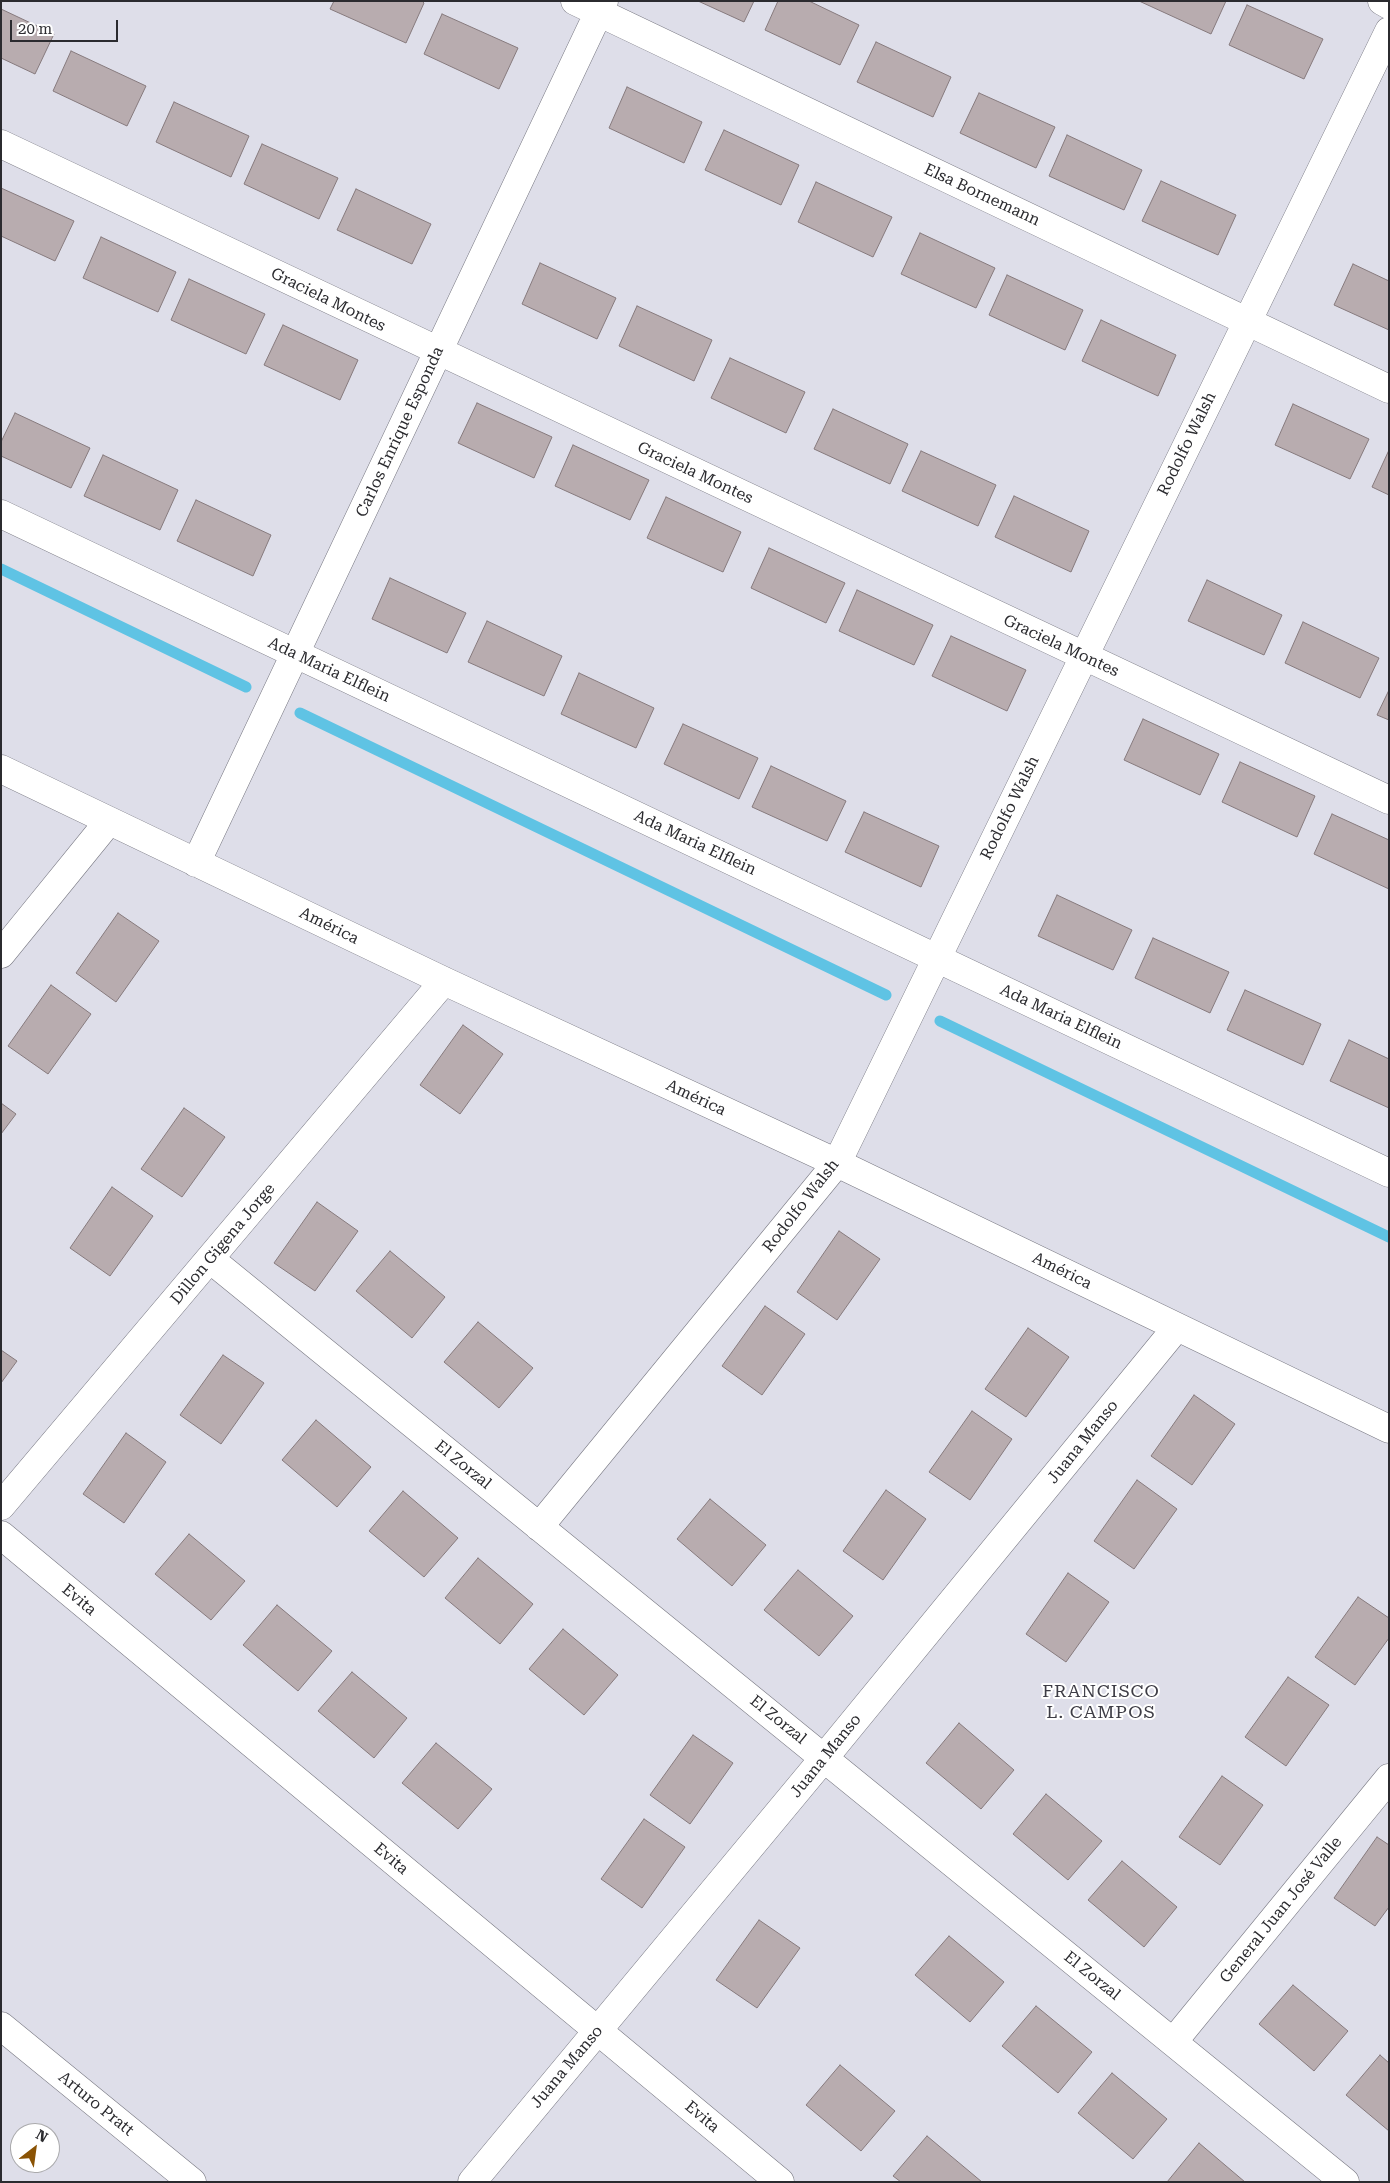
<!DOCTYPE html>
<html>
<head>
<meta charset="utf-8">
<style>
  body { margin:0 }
  #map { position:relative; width:1390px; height:2183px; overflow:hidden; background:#dedee9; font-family:"Roboto Serif",serif }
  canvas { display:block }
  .frame { position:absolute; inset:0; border:2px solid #2b2b2f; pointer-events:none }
  .north { position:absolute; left:10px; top:2123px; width:50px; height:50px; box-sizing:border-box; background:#fff; border:1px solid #aaaaac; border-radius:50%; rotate:30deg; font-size:14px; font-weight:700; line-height:20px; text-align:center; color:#2b2b2f }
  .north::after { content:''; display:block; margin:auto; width:18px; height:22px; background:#8a5304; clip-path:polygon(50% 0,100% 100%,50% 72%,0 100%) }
  .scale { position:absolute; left:10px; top:20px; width:108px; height:22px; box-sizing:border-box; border:2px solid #2b2b2f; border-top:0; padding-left:6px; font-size:15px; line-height:18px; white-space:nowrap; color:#2b2b2f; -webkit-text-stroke:4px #fff; paint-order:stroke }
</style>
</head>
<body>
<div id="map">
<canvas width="1390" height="2183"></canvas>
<div class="frame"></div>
<div class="north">N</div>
<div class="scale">20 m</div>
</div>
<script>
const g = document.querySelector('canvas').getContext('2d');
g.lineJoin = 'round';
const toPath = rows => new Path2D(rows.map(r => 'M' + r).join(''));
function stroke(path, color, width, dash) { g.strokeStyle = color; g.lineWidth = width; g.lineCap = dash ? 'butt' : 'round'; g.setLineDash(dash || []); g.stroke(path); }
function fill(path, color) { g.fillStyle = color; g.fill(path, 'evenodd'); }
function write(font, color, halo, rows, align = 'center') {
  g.font = font + ' "Roboto Serif",serif'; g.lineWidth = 4; g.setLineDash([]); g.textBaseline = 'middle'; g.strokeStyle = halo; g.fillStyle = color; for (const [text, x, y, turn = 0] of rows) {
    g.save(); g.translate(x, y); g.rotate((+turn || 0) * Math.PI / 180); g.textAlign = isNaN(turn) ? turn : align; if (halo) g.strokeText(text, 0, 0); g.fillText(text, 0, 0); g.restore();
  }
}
const stream = toPath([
  [1,569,246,687],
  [300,713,886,995],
  [940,1021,1389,1237]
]);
const building = toPath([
  [334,1,422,1,424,3,406,43,330,9,334,1],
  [698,1,754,1,744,22,698,1],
  [778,1,809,1,859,25,840,65,765,30,778,1],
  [1139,1,1226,1,1211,34,1139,1],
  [1247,5,1323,39,1304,79,1229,45,1247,5],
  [1,9,54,34,35,74,1,58,1,9],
  [442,14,518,48,499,89,424,54,442,14],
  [876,42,951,77,933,117,857,82,876,42],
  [71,51,146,86,127,126,53,91,71,51],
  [627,87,702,122,684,163,609,128,627,87],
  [979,93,1055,127,1036,168,960,133,979,93],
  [174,102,249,136,231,177,156,142,174,102],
  [724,130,799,165,781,205,705,170,724,130],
  [1067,135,1142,170,1124,210,1049,176,1067,135],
  [262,144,338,178,319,219,244,184,262,144],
  [1161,181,1236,215,1218,255,1142,221,1161,181],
  [816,182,892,217,873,257,798,222,816,182],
  [1,188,74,221,55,261,1,236,1,188],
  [356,189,431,224,412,264,337,230,356,189],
  [920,233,995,268,976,308,901,274,920,233],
  [101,237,176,272,158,312,83,278,101,237],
  [540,263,616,298,597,339,522,304,540,263],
  [1353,264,1389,281,1389,330,1334,305,1353,264],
  [1007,275,1083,310,1065,350,989,315,1007,275],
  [189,279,265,314,246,354,171,320,189,279],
  [637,306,712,340,694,381,619,346,637,306],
  [1101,320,1176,355,1158,396,1082,361,1101,320],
  [283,325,358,360,340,400,264,365,283,325],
  [730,358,805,392,786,433,711,398,730,358],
  [477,403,552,437,534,478,458,443,477,403],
  [1293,404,1369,439,1350,479,1275,445,1293,404],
  [833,409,908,444,890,484,814,449,833,409],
  [15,413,90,448,71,488,1,456,1,442,15,413],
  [573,445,649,480,630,520,555,486,573,445],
  [1389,450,1389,495,1372,487,1389,450],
  [921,451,996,485,978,526,902,491,921,451],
  [103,455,178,490,160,530,84,496,103,455],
  [1014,496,1089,531,1071,572,995,537,1014,496],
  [666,497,741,532,723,572,647,538,666,497],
  [196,500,271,535,253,576,177,541,196,500],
  [769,548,845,583,826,623,751,588,769,548],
  [390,578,466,613,447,653,372,619,390,578],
  [1207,580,1282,615,1264,655,1188,621,1207,580],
  [857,590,933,625,914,665,839,631,857,590],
  [487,621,562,656,544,696,468,662,487,621],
  [1303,622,1379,658,1360,698,1285,663,1303,622],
  [951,636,1026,670,1007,711,932,676,951,636],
  [579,673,654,708,636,748,561,714,579,673],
  [1389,690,1389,720,1377,715,1389,690],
  [1143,719,1219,754,1200,795,1124,760,1143,719],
  [683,724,758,758,739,799,664,764,683,724],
  [1240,762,1315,796,1297,837,1222,802,1240,762],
  [771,766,846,801,827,841,752,807,771,766],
  [864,812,939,846,921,887,845,852,864,812],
  [1332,814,1389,840,1389,889,1314,854,1332,814],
  [1057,895,1132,930,1113,970,1038,936,1057,895],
  [118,913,159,941,116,1002,76,973,118,913],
  [1153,938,1229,972,1210,1013,1135,978,1153,938],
  [51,985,91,1014,48,1074,8,1046,51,985],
  [1245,990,1321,1024,1303,1065,1227,1030,1245,990],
  [463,1025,503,1054,460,1114,420,1085,463,1025],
  [1349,1040,1389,1059,1389,1108,1330,1081,1349,1040],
  [1,1103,16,1114,1,1134,1,1103],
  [184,1108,225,1137,182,1197,141,1169,184,1108],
  [112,1187,153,1216,110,1276,70,1248,112,1187],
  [317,1202,358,1231,315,1291,274,1263,317,1202],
  [839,1231,880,1259,837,1320,797,1292,839,1231],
  [390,1251,445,1297,412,1338,356,1291,390,1251],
  [765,1306,805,1334,762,1395,722,1366,765,1306],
  [478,1322,533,1368,499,1408,444,1362,478,1322],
  [1028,1328,1069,1357,1026,1417,985,1389,1028,1328],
  [1,1350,17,1361,1,1383,1,1350],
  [223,1355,264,1383,221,1444,180,1415,223,1355],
  [1194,1395,1235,1424,1192,1485,1151,1456,1194,1395],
  [972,1411,1012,1439,970,1500,929,1472,972,1411],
  [316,1420,371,1467,337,1507,282,1460,316,1420],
  [126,1433,166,1462,124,1523,83,1494,126,1433],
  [1137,1480,1177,1509,1134,1569,1094,1541,1137,1480],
  [886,1490,926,1519,883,1580,843,1551,886,1490],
  [403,1491,458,1538,424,1577,369,1531,403,1491],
  [710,1499,766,1545,732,1586,677,1539,710,1499],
  [189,1534,245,1581,211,1620,155,1574,189,1534],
  [478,1558,533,1604,500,1644,445,1598,478,1558],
  [798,1570,853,1616,819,1656,764,1610,798,1570],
  [1068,1573,1109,1602,1066,1662,1026,1634,1068,1573],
  [1358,1597,1389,1618,1389,1638,1355,1685,1315,1657,1358,1597],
  [277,1605,332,1651,298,1691,243,1645,277,1605],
  [563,1629,618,1675,584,1715,529,1669,563,1629],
  [352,1672,407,1718,374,1758,318,1711,352,1672],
  [1288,1677,1329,1705,1286,1766,1245,1737,1288,1677],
  [959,1723,1014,1770,981,1809,926,1763,959,1723],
  [693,1735,733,1763,690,1824,650,1795,693,1735],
  [436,1743,492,1789,458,1829,402,1783,436,1743],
  [1222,1776,1263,1805,1220,1865,1179,1837,1222,1776],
  [1046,1794,1102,1841,1068,1880,1013,1834,1046,1794],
  [644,1819,685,1847,642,1908,601,1879,644,1819],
  [1377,1837,1389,1845,1389,1907,1375,1926,1334,1898,1377,1837],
  [1122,1861,1177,1907,1144,1947,1088,1900,1122,1861],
  [759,1920,800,1948,757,2008,716,1980,759,1920],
  [949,1936,1004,1982,970,2022,915,1975,949,1936],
  [1293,1985,1348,2031,1314,2071,1259,2024,1293,1985],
  [1036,2006,1092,2052,1058,2093,1002,2046,1036,2006],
  [1380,2055,1389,2063,1389,2131,1346,2095,1380,2055],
  [840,2065,895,2111,861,2151,806,2105,840,2065],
  [1112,2073,1167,2119,1133,2159,1078,2113,1112,2073],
  [927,2136,982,2182,901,2182,893,2176,927,2136],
  [1199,2143,1245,2182,1167,2182,1199,2143]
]);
const minor = toPath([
  [575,1,1389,389],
  [1382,1,1389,5],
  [1,144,1389,800],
  [1,514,1389,1173],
  [1,769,444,981,837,1163,1389,1429],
  [196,863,604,1],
  [1,954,109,821],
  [210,1259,1345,2182],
  [1,1506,444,981],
  [539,1527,837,1163,1389,31],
  [1,2026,192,2182],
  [1173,2042,1389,1778],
  [472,2182,824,1758,1177,1327]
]);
const tertiary = toPath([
  [1,1535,780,2182]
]);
const streetNames = [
  ["Elsa Bornemann",982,195,25],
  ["Graciela Montes",328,300,26],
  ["Carlos Enrique Esponda",400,432,-65],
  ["Rodolfo Walsh",1187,444,-64],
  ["Graciela Montes",695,473,25],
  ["Graciela Montes",1061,646,25],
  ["Ada Maria Elflein",329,670,25],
  ["Rodolfo Walsh",1010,808,-64],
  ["Ada Maria Elflein",695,843,25],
  ["América",329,926,26],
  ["Ada Maria Elflein",1061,1017,25],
  ["América",696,1098,25],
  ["Rodolfo Walsh",801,1206,-52],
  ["Dillon Gigena Jorge",223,1244,-50],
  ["América",1062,1271,26],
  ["Juana Manso",1083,1442,-51],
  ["El Zorzal",463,1465,39],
  ["Evita",79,1600,40],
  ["El Zorzal",778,1720,39],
  ["Juana Manso",826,1756,-51],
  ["Evita",391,1859,40],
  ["General Juan José Valle",1281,1910,-51],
  ["El Zorzal",1092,1976,39],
  ["Juana Manso",567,2067,-50],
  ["Arturo Pratt",96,2104,39],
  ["Evita",702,2117,40]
];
const neighbourhoodNames = [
  ["FRANCISCO",1101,1692],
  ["L. CAMPOS",1101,1713]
];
stroke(stream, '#5fc3e4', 11);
fill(building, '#b8acaf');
stroke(building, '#867a7d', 1);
stroke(minor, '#777781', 29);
stroke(tertiary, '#777781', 29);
stroke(minor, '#fff', 28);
stroke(tertiary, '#fff', 28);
write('16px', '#2b2b2f', '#fff', streetNames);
g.letterSpacing = '1px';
write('18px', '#3d3c45', '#fff', neighbourhoodNames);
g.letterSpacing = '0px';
</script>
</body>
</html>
